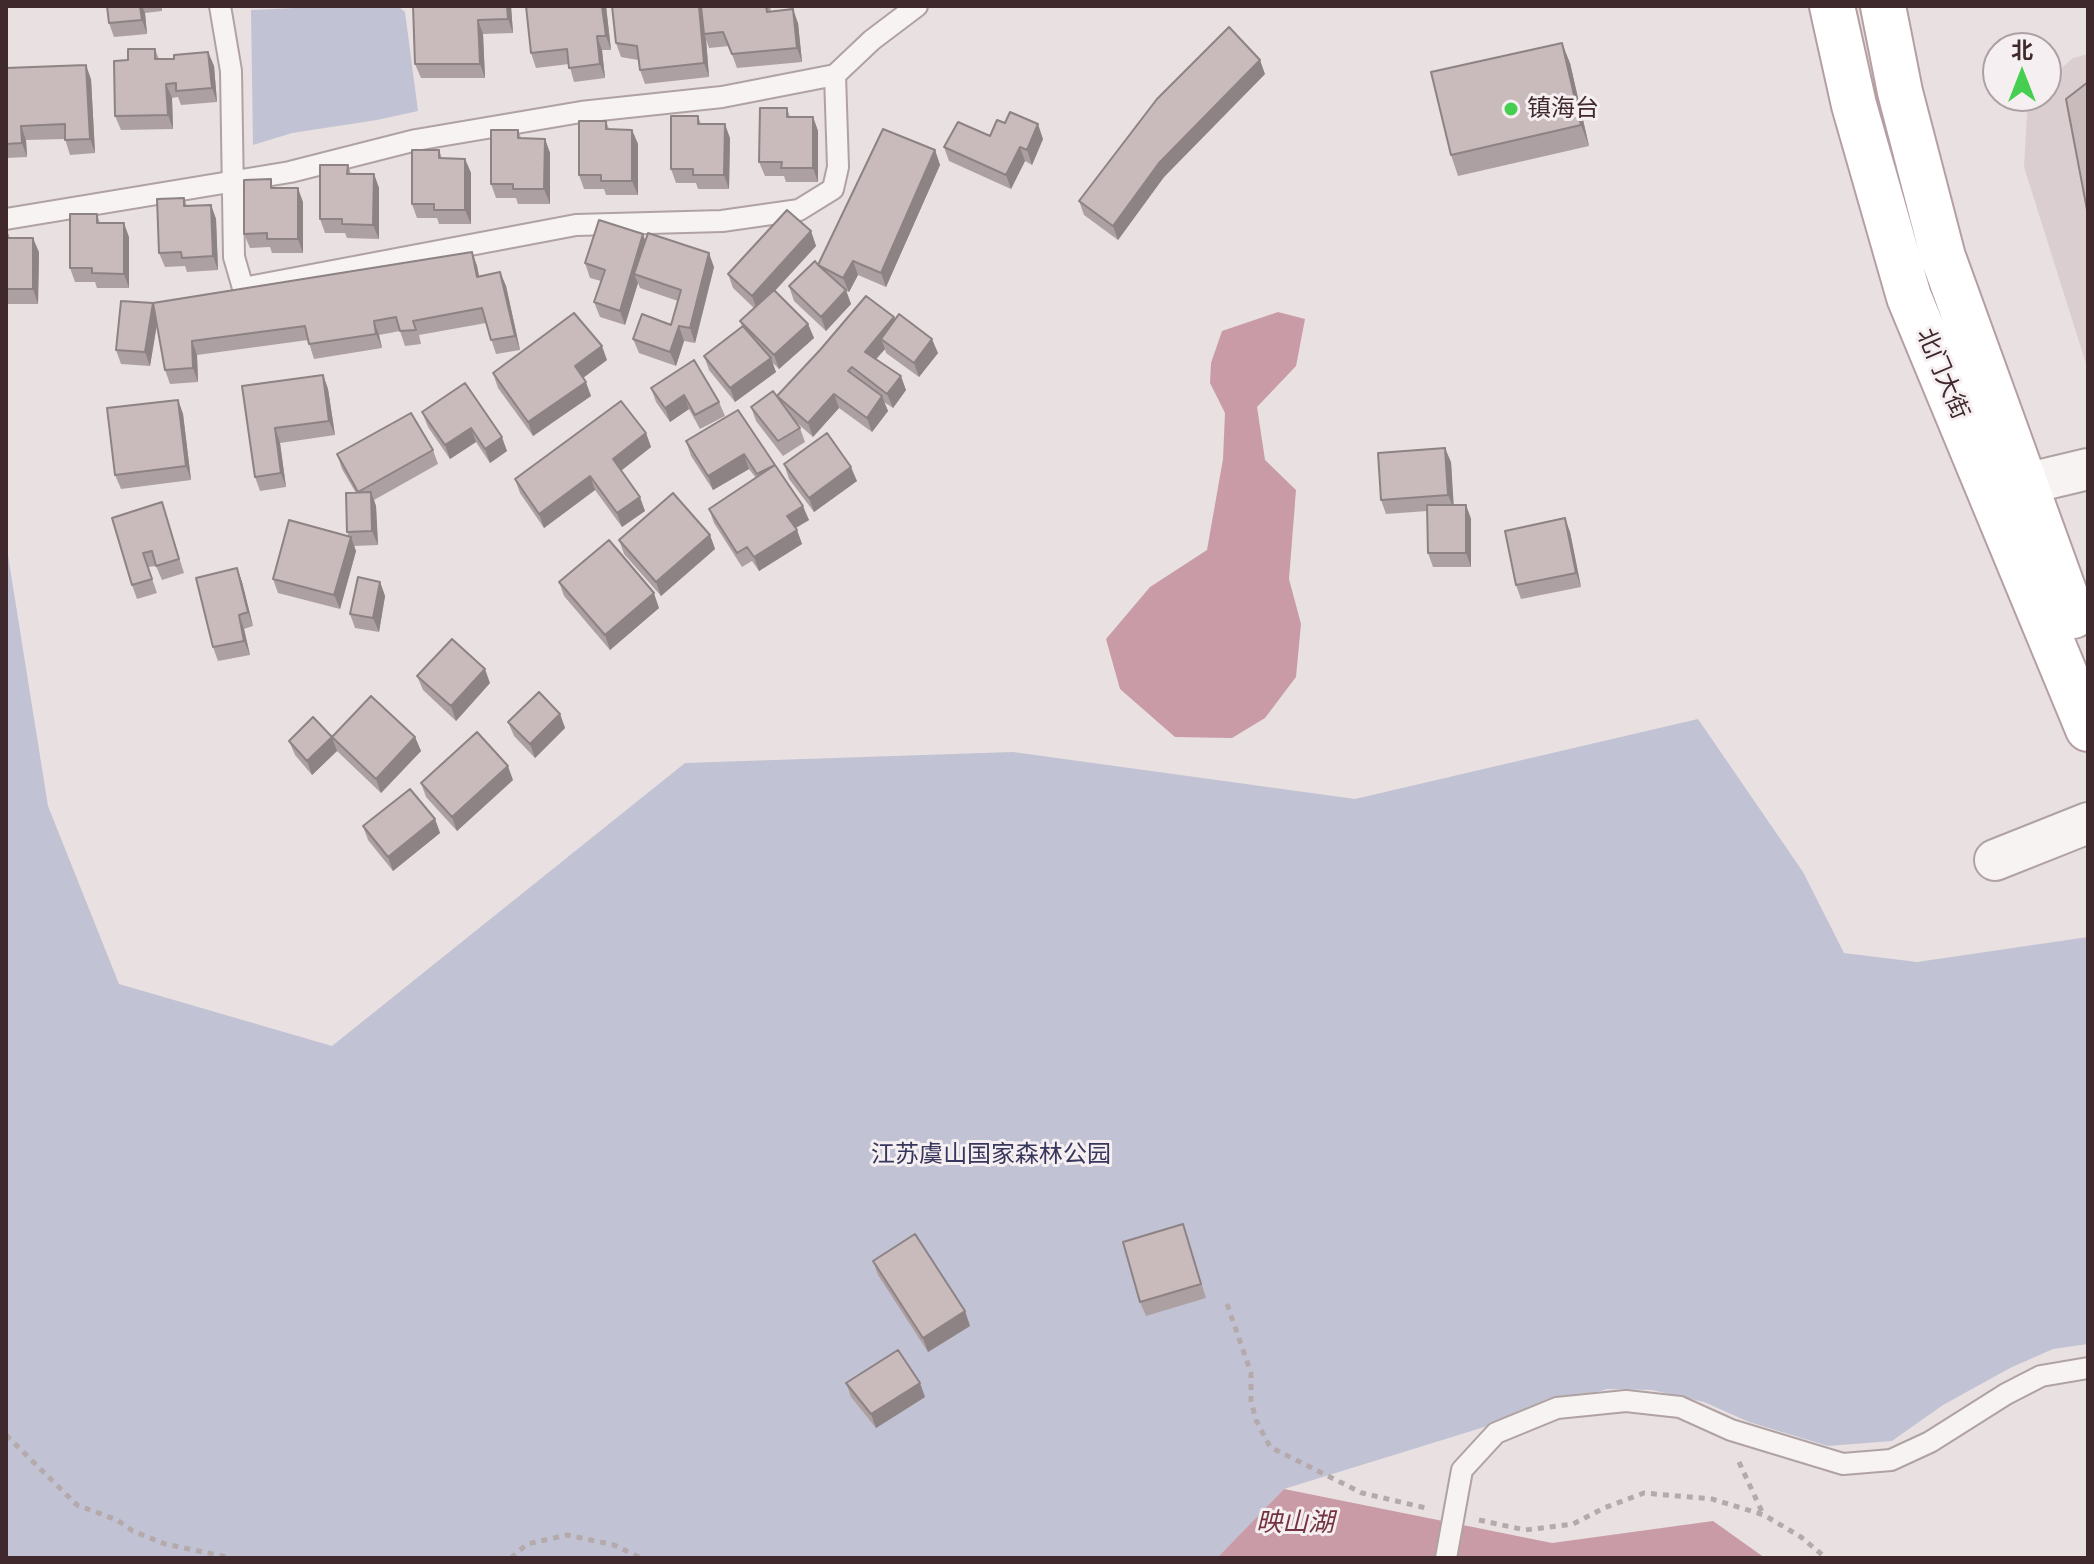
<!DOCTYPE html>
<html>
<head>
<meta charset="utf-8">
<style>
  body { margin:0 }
  #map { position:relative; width:2094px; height:1564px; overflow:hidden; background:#e9e0e1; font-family:Manrope,"Noto Sans SC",sans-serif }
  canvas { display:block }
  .frame { position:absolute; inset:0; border:8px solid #40292c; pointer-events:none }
  .north { position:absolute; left:1982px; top:32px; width:80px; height:80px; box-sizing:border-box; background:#f6eff1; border:2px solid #ada0a2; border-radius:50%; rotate:0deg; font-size:22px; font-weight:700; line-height:32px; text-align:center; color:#40292c }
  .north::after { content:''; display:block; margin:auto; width:28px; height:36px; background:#45ce4f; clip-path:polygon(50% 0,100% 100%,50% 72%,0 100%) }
</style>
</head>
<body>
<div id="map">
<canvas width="2094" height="1564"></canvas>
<div class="frame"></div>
<div class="north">北</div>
</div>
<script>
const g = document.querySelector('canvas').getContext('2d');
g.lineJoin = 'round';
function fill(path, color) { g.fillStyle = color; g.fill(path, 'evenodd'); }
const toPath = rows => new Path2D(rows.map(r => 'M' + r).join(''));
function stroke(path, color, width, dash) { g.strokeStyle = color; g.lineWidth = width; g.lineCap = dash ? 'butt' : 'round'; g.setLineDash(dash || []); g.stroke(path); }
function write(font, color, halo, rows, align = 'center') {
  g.font = font + ' Manrope,"Noto Sans SC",sans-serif'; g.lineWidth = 6; g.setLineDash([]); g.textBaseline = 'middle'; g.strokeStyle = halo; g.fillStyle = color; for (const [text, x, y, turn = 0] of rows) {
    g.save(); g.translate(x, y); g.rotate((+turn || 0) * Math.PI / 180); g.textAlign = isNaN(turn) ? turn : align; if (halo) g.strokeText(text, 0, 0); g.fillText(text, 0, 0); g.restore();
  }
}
const built = toPath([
  [2088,54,2088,370,2024,167,2028,98,2046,96,2046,82,2073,58]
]);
const green = toPath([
  [339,6,398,6,405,12,418,111,377,120,292,133,253,145,251,10],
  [6,543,48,806,119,984,332,1046,685,763,1013,752,1355,799,1698,719,1803,872,1844,953,1917,962,2088,937,2088,1344,2053,1349,2010,1368,1943,1405,1892,1441,1828,1446,1749,1422,1704,1402,1652,1390,1607,1389,1284,1489,1217,1558,6,1558]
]);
const water = toPath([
  [1278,312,1305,319,1296,366,1257,407,1265,460,1296,490,1289,579,1301,624,1296,677,1265,718,1232,738,1175,737,1120,689,1106,639,1150,587,1207,550,1223,459,1225,413,1210,383,1211,363,1222,331],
  [1284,1489,1552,1543,1713,1521,1765,1558,1217,1558]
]);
const path = toPath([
  [1227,1304,1251,1373,1251,1401,1256,1420,1270,1447,1362,1493,1426,1508],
  [6,1435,77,1505,117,1520,133,1531,165,1544,232,1558],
  [1739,1462,1763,1514],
  [1479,1520,1525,1530,1573,1524,1604,1508,1644,1493,1712,1499,1764,1515,1801,1537,1826,1558],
  [511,1558,527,1544,567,1535,614,1545,641,1558]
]);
const lane = toPath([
  [220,6,231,71,234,257,243,288,576,225,722,221,799,210,833,189,838,167,835,75],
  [6,219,290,172,416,140,581,112,722,97,835,75,872,40,917,6],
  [1446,1558,1462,1470,1496,1433,1557,1408,1626,1401,1680,1407,1731,1430,1843,1464,1891,1460,1930,1442,2006,1394,2041,1376,2088,1368]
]);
const street = toPath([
  [2025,484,2088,469],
  [1995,860,2088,823]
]);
const primary = toPath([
  [1832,6,1854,105,1909,297,2088,729],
  [1883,6,1900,92,1943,257,2073,616]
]);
const wall = toPath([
  [107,6,162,6,162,11,145,13,147,34,114,37,109,23],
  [413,6,511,6,513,33,483,34,485,78,421,78,415,64],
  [526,6,606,6,611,50,602,50,605,78,574,82,569,64,536,68,531,53],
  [770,6,771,12,798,23,802,62,737,68,729,46,709,48,706,39,709,77,645,84,640,70,638,60,621,57,616,43],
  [155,49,159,59,174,59,208,52,214,66,217,102,181,105,178,97,172,98,173,129,121,130,115,116,128,60],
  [1570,63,1589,146,1458,176,1451,155],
  [6,68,91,79,95,153,70,155,65,139,26,140,27,157,6,158],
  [1265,74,1164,177,1118,240,1084,215,1079,201],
  [787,108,790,117,813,117,818,131,818,182,786,182,784,176,765,176,759,162],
  [698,116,701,124,730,138,729,189,698,189,696,183,676,183,671,169],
  [606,121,609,129,632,130,638,144,638,195,606,195,604,189,584,189,579,175],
  [1005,123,1043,139,1032,165,1025,161,1011,189,949,161,944,147,990,136],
  [518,130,521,138,545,139,550,153,550,204,518,204,516,198,496,198,491,184],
  [439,150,442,158,465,159,471,173,471,224,439,224,437,218,417,218,412,204],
  [935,150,940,165,886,287,858,275,849,292,846,291,851,304,826,331,794,301,789,286,818,265],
  [348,165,351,174,374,174,379,188,379,239,347,238,345,233,325,233,320,219],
  [274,188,303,202,303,253,272,253,270,247,250,248,244,234],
  [184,198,187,206,211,205,216,219,218,270,187,272,185,266,165,267,159,253],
  [97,214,100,223,129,237,129,288,97,288,95,282,75,282,70,268],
  [6,230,7,230,10,238,39,252,38,304,7,304],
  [811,231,816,246,775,291,808,324,814,338,779,369,772,362,776,372,735,402,709,370,704,356,742,326,740,321,754,308,733,288,728,274],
  [643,234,645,241,714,267,695,343,684,341,676,366,639,353,633,339,671,325,678,301,640,288,638,283,625,325,600,317,594,302,601,281,590,278,585,263],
  [472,252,477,266,479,276,500,272,506,286,520,350,496,354,486,323,419,335,421,344,405,346,400,331,379,335,382,348,314,359,308,340,197,355,198,382,170,384,165,370,157,325,150,366,121,364,116,350,153,303],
  [895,320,938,353,919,377,886,353,885,349,876,359,906,390,893,408,884,402,888,411,872,432,839,408,813,437,796,422,800,428,805,442,783,456,756,421,751,407,777,396],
  [607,360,583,378,591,396,533,436,498,388,493,373],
  [323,375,328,389,335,435,280,443,286,487,260,491,255,477,242,386],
  [465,383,507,451,490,463,476,442,450,459,428,427,422,412],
  [651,388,719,402,725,416,700,429,689,409,670,422,656,402],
  [178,400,183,414,191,480,121,489,115,475],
  [738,410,809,520,796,528,802,544,759,571,752,561,742,567,714,523,709,509,756,478,749,469,713,490,691,456,686,441],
  [646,433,651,447,621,471,645,511,622,527,595,490,544,528,520,493,515,479],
  [433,450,438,464,374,500,376,506,378,545,354,546,356,551,340,609,278,593,273,579,349,537,347,532,356,493,342,469,337,454],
  [1451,462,1453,505,1466,505,1471,519,1471,567,1433,567,1428,553,1427,511,1386,514,1381,500],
  [784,464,857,481,814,512,789,479],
  [162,502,184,573,162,580,156,566,148,567,157,593,137,599,132,585],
  [1570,532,1581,587,1521,599,1516,585],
  [710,535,715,549,661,596,624,554,619,540],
  [237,568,242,582,253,626,244,629,250,655,218,661,213,647],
  [380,582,385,596,379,632,355,628,350,614],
  [559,582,659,608,610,650,564,596],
  [417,676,490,683,456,721,423,690],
  [560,714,565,728,535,758,514,736,508,722],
  [332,737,415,737,421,751,381,793,337,751,312,775,295,755,289,741],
  [513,780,457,831,426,797,421,783],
  [435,819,440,833,393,871,368,840,363,826],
  [1188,1239,1206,1298,1146,1316,1140,1302],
  [873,1261,965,1311,970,1326,928,1352,878,1275],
  [846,1383,925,1397,876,1428,851,1397]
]);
const shadedWall = toPath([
  [140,6,142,6,145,13,147,34,142,20],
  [507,6,511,6,513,33,508,19],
  [602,6,606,6,611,50,606,36],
  [699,6,702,6,704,34,706,39,709,77,704,63],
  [793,9,798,23,802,62,797,48],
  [478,20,483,34,485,78,480,64],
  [597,36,602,50,605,78,600,64],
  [1562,43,1570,63,1589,146,1581,125],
  [208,52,214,66,217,102,212,88],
  [1260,60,1265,74,1164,177,1118,240,1113,226,1159,163],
  [86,65,91,79,95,153,90,139],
  [166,84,172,98,173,129,168,115],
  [813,117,818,131,818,182,813,168],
  [725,124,730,138,729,189,724,175],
  [1038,124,1043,139,1032,165,1027,150],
  [21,126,26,140,27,157,22,143],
  [632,130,638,144,638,195,632,181],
  [545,139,550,153,550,204,544,189],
  [1020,147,1025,161,1011,189,1006,175],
  [935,150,940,165,886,287,881,273],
  [465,159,471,173,471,224,465,210],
  [374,174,379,188,379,239,373,225],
  [298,188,303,202,303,253,298,239],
  [211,205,216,219,218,270,213,256],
  [124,223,129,237,129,288,124,274],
  [811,231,816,246,757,310,752,296],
  [643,234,648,249,634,274,638,283,625,325,620,311],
  [33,238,39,252,38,304,33,289],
  [472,252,477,266,482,291,477,277],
  [709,253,714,267,695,343,690,328],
  [853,261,858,275,849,292,843,278],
  [500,272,506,286,520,350,515,336],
  [846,290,851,304,826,331,821,317],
  [153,303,158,317,150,366,145,352],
  [894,317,899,331,881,339,885,349,870,366,865,352],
  [374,321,379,335,382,348,376,334],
  [808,324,814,338,779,369,774,355],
  [679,326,684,341,676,366,670,352],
  [932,339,938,353,919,377,914,363],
  [192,341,197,355,198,382,193,368],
  [602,346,607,360,580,380,575,366],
  [771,358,776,372,735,402,730,388],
  [323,375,328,389,335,435,329,421],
  [901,376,906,390,893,408,887,394],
  [586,382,591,396,533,436,528,422],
  [834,394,839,408,813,437,808,423],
  [684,395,689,409,670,422,665,408],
  [882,396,888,411,872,432,867,418],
  [178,400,183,414,191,480,186,466],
  [275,428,280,443,286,487,281,473],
  [471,428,476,442,450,459,445,445],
  [646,433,651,447,618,473,613,459],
  [502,437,507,451,490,463,485,449],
  [1445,448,1451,462,1454,509,1448,495],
  [744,454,749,469,713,490,708,476],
  [851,467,857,481,814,512,809,498],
  [590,476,595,490,544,528,539,514],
  [371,492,376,506,378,545,372,531],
  [640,497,645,511,622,527,617,513],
  [1466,505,1471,519,1471,567,1466,553],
  [803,506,809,520,792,530,787,516],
  [1565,518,1570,532,1581,587,1576,573],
  [797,530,802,544,759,571,754,557],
  [710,535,715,549,661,596,656,582],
  [351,537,356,551,340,609,334,595],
  [237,568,242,582,253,626,248,612],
  [380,582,385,596,379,632,373,618],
  [654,593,659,608,610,650,605,635],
  [239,615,244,629,250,655,244,641],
  [485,669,490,683,456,721,451,706],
  [560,714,565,728,535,758,530,744],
  [332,737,337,751,312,775,307,761],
  [415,737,421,751,381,793,376,779],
  [508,766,513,780,457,831,452,817],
  [435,819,440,833,393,871,388,857],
  [965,1311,970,1326,928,1352,923,1338],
  [920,1383,925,1397,876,1428,871,1414]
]);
const building = toPath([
  [107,6,140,6,142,20,109,23,107,6],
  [413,6,507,6,508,19,478,20,480,64,415,64,413,6],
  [526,6,602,6,606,36,597,36,600,64,569,68,567,49,531,53,526,6],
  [612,6,699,6,704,63,640,70,637,46,616,43,612,6],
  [701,6,766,6,767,12,793,9,797,48,732,54,723,32,704,34,701,6],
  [1229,27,1260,60,1159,163,1113,226,1079,201,1157,99,1229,27],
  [1562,43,1581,125,1451,155,1431,72,1562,43],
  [128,49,155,49,155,59,174,59,174,55,208,52,212,88,176,91,176,83,166,84,168,115,115,116,114,61,128,60,128,49],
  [86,65,90,139,65,140,65,124,21,126,22,143,6,144,6,68,86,65],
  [2088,82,2088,215,2066,99,2088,82],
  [760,108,787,108,787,117,813,117,813,168,781,168,782,162,759,162,760,108],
  [1010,112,1038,124,1027,150,1020,147,1006,175,944,147,958,122,990,136,997,120,1005,123,1010,112],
  [671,116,698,116,698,124,725,124,724,175,693,175,693,169,671,169,671,116],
  [579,121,606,121,606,129,632,130,632,181,601,181,601,175,579,175,579,121],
  [883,129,935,150,881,273,853,261,843,278,818,265,846,290,821,317,789,286,815,261,818,265,883,129],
  [491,130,518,130,518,138,545,139,544,189,513,189,513,184,491,184,491,130],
  [412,150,439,150,439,158,465,159,465,210,434,210,434,204,412,204,412,150],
  [320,165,348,165,347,174,374,174,373,225,342,224,342,219,320,219,320,165],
  [271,179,271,188,298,188,298,239,267,239,267,233,244,234,244,180,271,179],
  [184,198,184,206,211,205,213,256,182,258,181,252,159,253,157,199,184,198],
  [787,210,811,231,752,296,728,274,787,210],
  [70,214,97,214,97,223,124,223,124,274,92,273,92,268,70,268,70,214],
  [599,220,643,234,620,311,594,302,605,270,585,263,599,220],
  [6,230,7,230,7,238,33,238,33,289,6,289,6,230],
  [648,233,709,253,690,328,679,326,670,352,633,339,642,314,671,325,681,290,634,274,648,233],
  [472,252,477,277,500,272,515,336,491,340,482,308,413,321,416,330,400,331,396,317,374,321,376,334,309,344,305,326,192,341,193,368,165,370,153,303,472,252],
  [774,290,808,324,774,355,740,321,774,290],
  [866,296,894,317,865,352,901,376,887,394,852,367,848,371,882,396,867,418,834,394,808,423,777,396,820,350,866,296],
  [121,301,153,303,145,352,116,350,121,301],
  [574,313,602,346,575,366,586,382,528,422,493,373,574,313],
  [899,314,932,339,914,363,881,339,899,314],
  [743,326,771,358,730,388,704,356,743,326],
  [694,360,719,402,695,415,684,395,665,408,651,388,694,360],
  [323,375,329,421,275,428,281,473,255,477,242,386,323,375],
  [465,383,502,437,485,449,471,428,445,445,422,412,465,383],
  [773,391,800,428,778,441,751,407,773,391],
  [178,400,186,466,115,475,107,408,178,400],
  [621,401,646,433,613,459,640,497,617,513,590,476,539,514,515,479,621,401],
  [738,410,775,465,757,474,744,454,708,476,686,441,738,410],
  [411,413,433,450,358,492,337,454,411,413],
  [827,433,851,467,809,498,784,464,827,433],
  [1445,448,1448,495,1381,500,1378,453,1445,448],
  [775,465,803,506,787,516,797,530,754,557,747,547,737,553,709,509,775,465],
  [371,492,372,531,347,532,346,493,371,492],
  [673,493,710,535,656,582,619,540,673,493],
  [162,502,179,559,156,566,152,551,143,553,152,579,132,585,112,518,162,502],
  [1427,505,1466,505,1466,553,1428,553,1427,505],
  [1565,518,1576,573,1516,585,1505,531,1565,518],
  [289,520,351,537,334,595,273,579,289,520],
  [609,540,654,593,605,635,559,582,609,540],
  [237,568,248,612,239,615,244,641,213,647,196,578,237,568],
  [358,577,380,582,373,618,350,614,358,577],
  [452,639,485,669,451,706,417,676,452,639],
  [539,692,560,714,530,744,508,722,539,692],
  [371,696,415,737,376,779,332,737,371,696],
  [313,717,332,737,307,761,289,741,313,717],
  [477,732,508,766,452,817,421,783,477,732],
  [410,789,435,819,388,857,363,826,410,789],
  [1183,1224,1201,1284,1140,1302,1123,1242,1183,1224],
  [915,1234,965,1311,923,1338,873,1261,915,1234],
  [898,1350,920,1383,871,1414,846,1383,898,1350]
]);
const markers = [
  [1511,109,8,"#45ce4f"]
];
const poiNames = [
  ["镇海台",1527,109]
];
const streetNames = [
  ["北门大街",1942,374,67]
];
const parkNames = [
  ["江苏虞山国家森林公园",991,1155]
];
const waterNames = [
  ["映山湖",1295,1524]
];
fill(built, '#dbced0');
fill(green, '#c1c2d3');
fill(water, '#c99ba7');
stroke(lane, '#b0a2a3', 24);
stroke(street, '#b0a2a3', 44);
stroke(primary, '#b59fa3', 48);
stroke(path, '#b5aaab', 5, [6, 6]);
stroke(lane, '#f7f3f3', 20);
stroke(street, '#f7f3f3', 40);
stroke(primary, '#fff', 44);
fill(wall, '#ada0a2');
fill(shadedWall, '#8d8284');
fill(building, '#c9babc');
stroke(building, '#8d8284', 2);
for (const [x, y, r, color] of markers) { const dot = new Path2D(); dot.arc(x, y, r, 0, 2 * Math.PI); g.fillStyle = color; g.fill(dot); stroke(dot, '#f6eff1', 3); }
write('24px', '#40292c', '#f6eff1', poiNames, 'left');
write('24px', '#40292c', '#f6eff1', streetNames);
write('24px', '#37365c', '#f6eff1', parkNames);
write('italic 26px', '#743341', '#f6eff1', waterNames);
</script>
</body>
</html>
